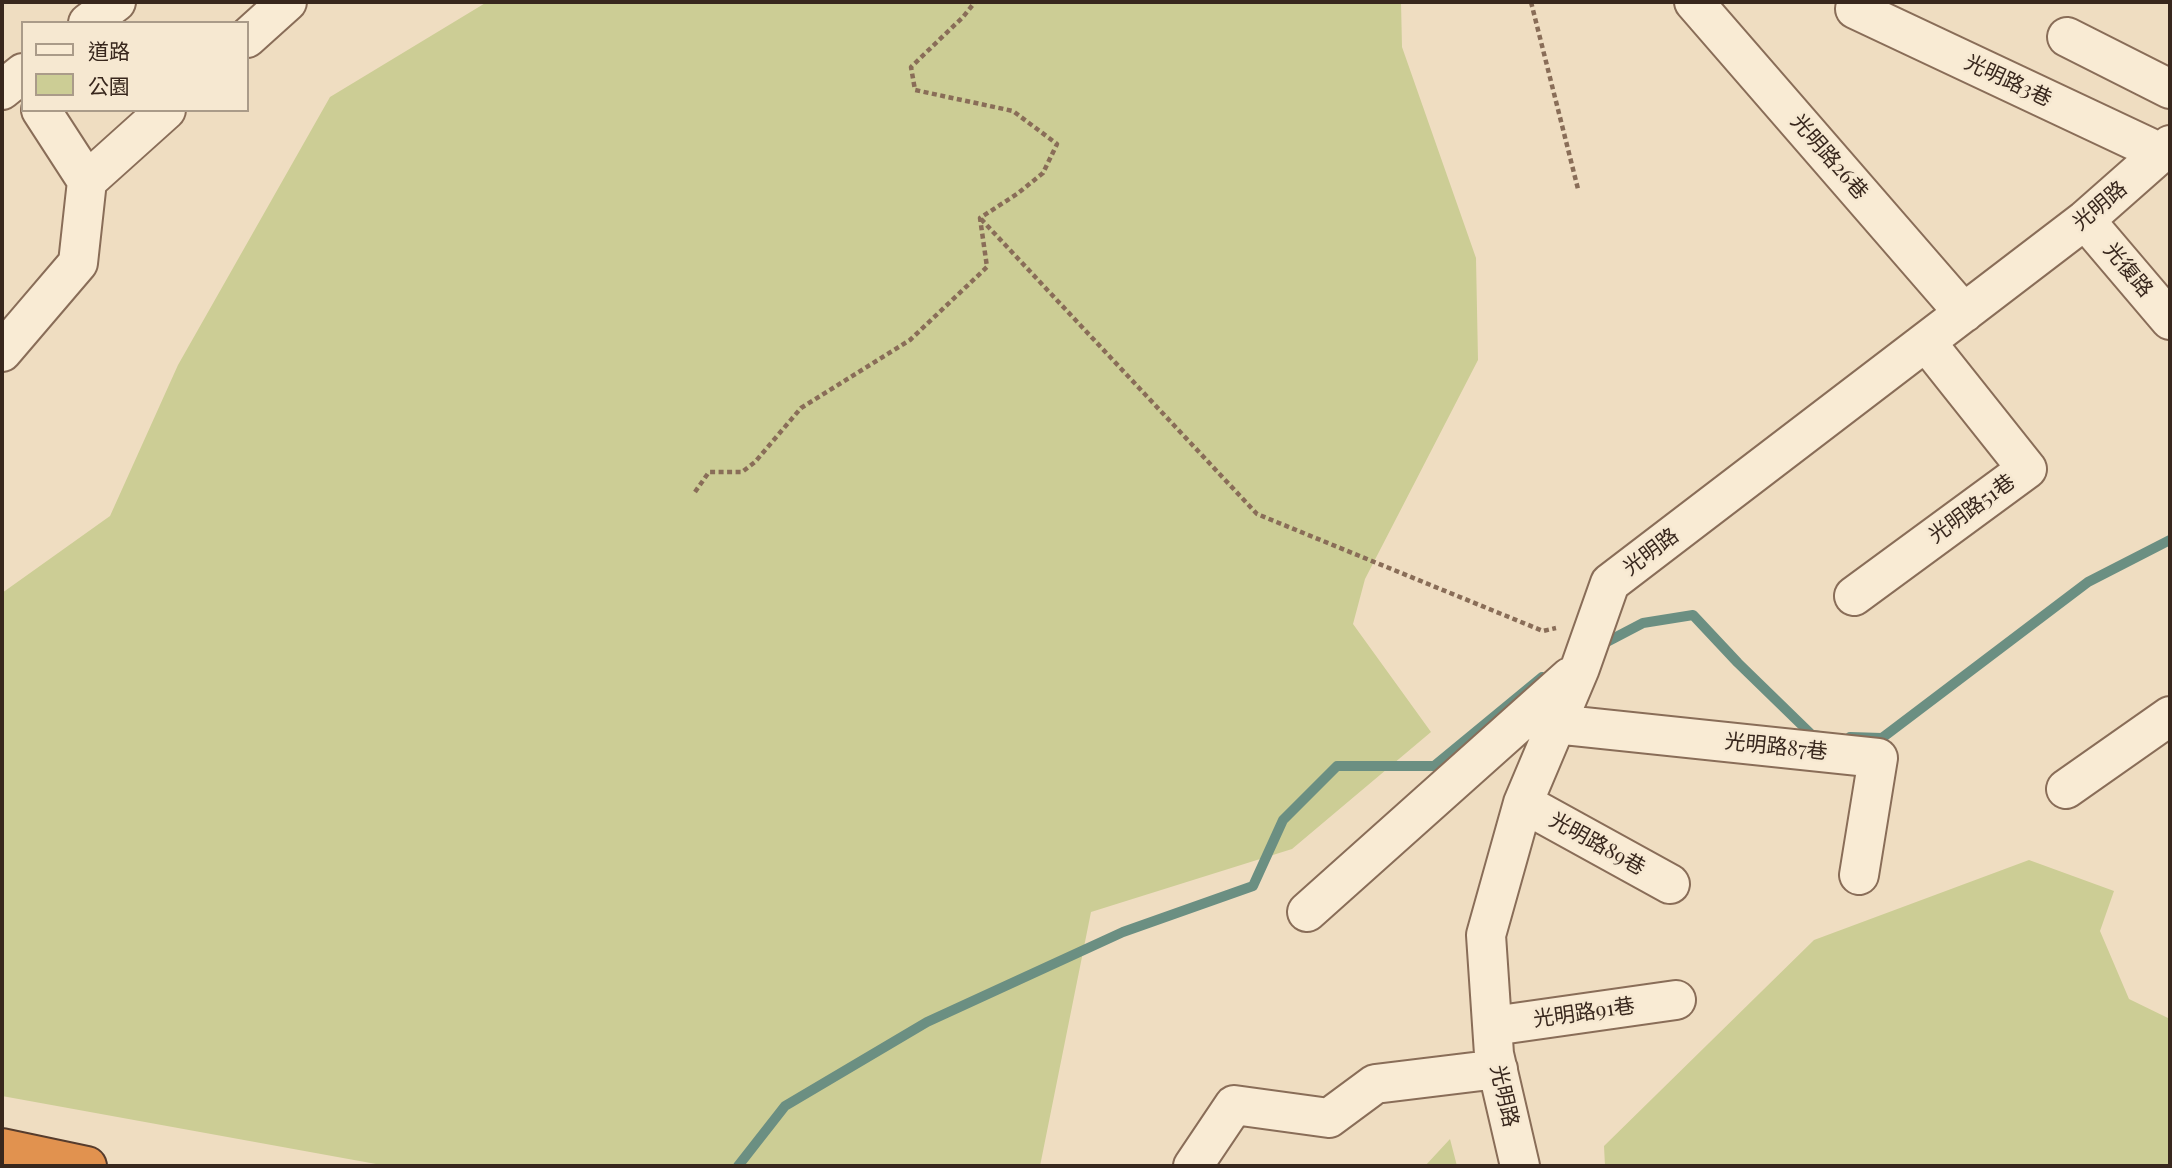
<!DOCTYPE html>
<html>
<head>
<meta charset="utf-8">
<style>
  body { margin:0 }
  #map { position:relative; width:2172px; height:1168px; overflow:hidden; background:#efddc1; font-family:"Playfair Display","Noto Sans TC",serif }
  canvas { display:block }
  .frame { position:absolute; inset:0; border:4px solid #38271d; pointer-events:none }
  .legend { position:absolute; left:21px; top:21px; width:228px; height:91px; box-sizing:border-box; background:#f6e8d1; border:2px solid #aa9b89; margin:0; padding:9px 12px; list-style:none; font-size:21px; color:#38271d }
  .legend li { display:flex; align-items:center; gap:14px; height:35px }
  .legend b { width:35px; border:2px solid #aa9b89 }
</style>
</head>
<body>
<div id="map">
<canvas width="2172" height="1168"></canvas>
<div class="frame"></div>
<ul class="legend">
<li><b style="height:9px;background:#f9ebd4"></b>道路</li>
<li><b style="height:19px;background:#cccd95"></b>公園</li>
</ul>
</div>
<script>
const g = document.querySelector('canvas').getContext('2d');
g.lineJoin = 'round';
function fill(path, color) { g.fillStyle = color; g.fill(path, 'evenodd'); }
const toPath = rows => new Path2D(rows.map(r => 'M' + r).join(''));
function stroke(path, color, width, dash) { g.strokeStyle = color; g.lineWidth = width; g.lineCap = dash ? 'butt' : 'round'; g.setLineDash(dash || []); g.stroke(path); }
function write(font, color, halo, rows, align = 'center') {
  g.font = font + ' "Playfair Display","Noto Sans TC",serif'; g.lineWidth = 5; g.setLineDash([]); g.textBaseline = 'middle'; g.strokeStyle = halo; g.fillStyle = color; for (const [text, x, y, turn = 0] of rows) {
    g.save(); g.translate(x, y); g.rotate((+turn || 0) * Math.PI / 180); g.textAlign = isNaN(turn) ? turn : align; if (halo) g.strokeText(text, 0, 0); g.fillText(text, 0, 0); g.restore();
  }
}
const green = toPath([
  [487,2,1401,2,1402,47,1476,258,1478,360,1365,579,1353,624,1431,732,1292,849,1091,912,1040,1166,387,1166,2,1096,2,593,110,516,178,365,330,97],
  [2029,860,2114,891,2100,931,2129,999,2170,1019,2170,1166,1605,1166,1604,1146,1814,940],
  [1450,1139,1457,1166,1425,1166]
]);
const stream = toPath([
  [1599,646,1643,623,1693,615,1738,663,1812,735,1820,736],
  [1850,737,1882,738,2088,582,2170,540],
  [738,1166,785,1106,927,1022,1123,932,1253,886,1283,820,1337,766,1434,766,1542,677]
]);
const path = toPath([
  [1531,2,1578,189],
  [981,219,1257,514,1543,631,1556,628],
  [695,492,709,472,742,472,755,462,801,408,910,340,987,267,980,218,1017,194,1043,173,1057,144,1013,111,915,90,911,67,963,17,975,2]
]);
const minor = toPath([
  [1694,2,1964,313],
  [1855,9,2161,153],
  [88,23,116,2],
  [2067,37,2170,89],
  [247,38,287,2],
  [2,90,23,73],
  [87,181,166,110],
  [2085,220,2170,320],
  [2,352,78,263,87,181,41,110],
  [1854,596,2027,469,1926,342],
  [1555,724,1878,758,1859,875],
  [2066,789,2170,716],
  [1523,803,1670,884],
  [1307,912,1570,677],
  [1493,1026,1676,1000],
  [1193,1166,1234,1105,1329,1118,1375,1084,1498,1069],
  [1520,1166,1494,1054,1486,935,1523,803,1580,668,1610,583,2085,220,2170,145]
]);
const highway = toPath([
  [2,1148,87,1166]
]);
const streetNames = [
  ["光明路3巷",2008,81,25],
  ["光明路26巷",1829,157,49],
  ["光明路",2100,206,-40],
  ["光復路",2128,270,50],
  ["光明路51巷",1972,509,-36],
  ["光明路",1651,552,-37],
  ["光明路87巷",1776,747,6],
  ["光明路89巷",1597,844,29],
  ["光明路91巷",1584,1013,-8],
  ["光明路",1504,1096,77]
];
fill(green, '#cccd95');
stroke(stream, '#6b8f82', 10);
stroke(minor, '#896d58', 42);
stroke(highway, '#563c2d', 42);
stroke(path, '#896d58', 4.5, [5, 3.5]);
stroke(minor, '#f9ebd4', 38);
stroke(highway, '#e1924f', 38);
write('21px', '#38271d', '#f6e8d1', streetNames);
</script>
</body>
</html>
